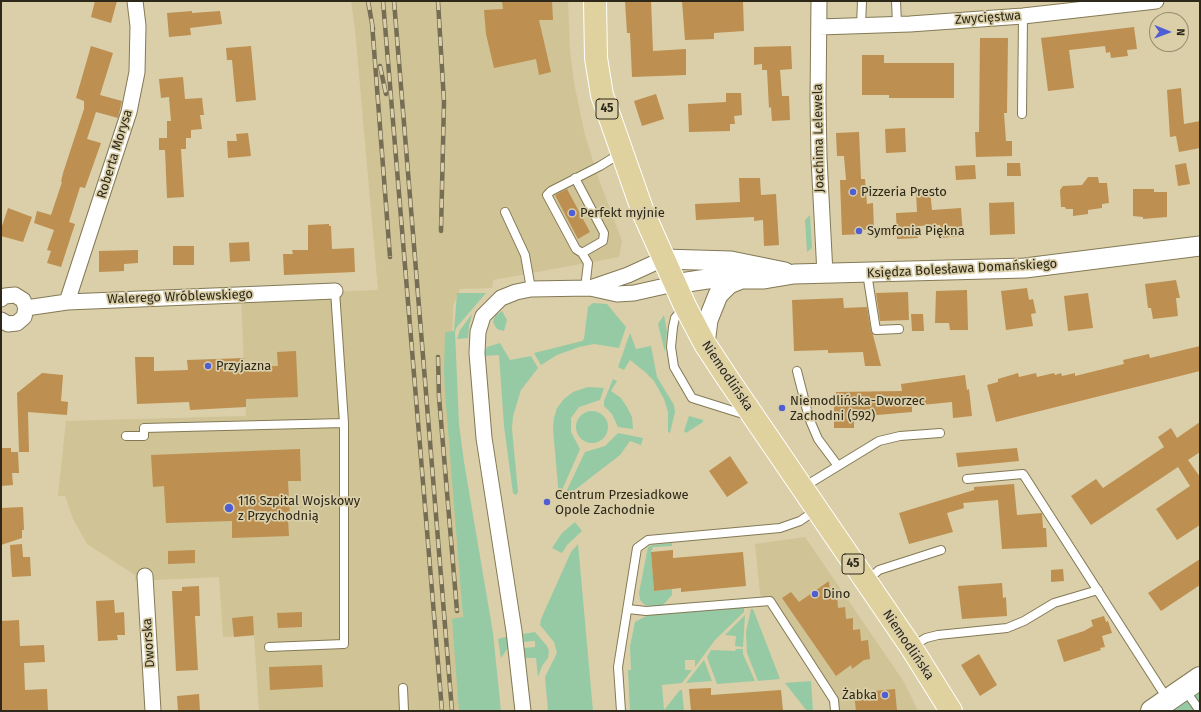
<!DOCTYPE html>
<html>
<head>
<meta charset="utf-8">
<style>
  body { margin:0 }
  #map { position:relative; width:1201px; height:712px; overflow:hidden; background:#dacfa9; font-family:"Fira Sans",sans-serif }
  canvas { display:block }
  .frame { position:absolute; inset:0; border:2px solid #2d2819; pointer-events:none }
  .north { position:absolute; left:1149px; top:12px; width:40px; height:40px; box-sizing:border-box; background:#dacfa9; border:1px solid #958c6f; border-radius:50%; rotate:91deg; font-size:11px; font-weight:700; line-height:16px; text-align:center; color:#2d2819 }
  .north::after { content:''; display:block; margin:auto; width:14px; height:18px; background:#505ed4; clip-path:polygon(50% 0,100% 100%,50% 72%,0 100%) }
</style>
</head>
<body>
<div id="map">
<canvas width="1201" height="712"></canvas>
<div class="frame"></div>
<div class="north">N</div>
</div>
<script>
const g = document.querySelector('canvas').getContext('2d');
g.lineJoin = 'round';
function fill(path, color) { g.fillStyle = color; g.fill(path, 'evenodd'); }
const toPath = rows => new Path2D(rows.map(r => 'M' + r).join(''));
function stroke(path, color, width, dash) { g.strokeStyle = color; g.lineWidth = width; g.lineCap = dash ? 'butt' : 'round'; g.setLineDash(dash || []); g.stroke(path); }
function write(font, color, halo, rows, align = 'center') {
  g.font = font + ' "Fira Sans",sans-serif'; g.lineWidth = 3.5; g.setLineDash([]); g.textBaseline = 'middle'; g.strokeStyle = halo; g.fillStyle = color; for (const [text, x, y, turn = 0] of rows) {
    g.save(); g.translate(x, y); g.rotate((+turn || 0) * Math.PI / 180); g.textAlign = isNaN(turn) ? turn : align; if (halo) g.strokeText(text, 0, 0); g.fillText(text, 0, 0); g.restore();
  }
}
const built = toPath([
  [351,1,568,1,570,51,574,83,585,135,598,177,622,241,619,257,493,280,492,288,460,289,453,306,451,385,467,711,259,711,254,636,223,637,219,577,135,581,135,575,87,544,73,519,65,496,58,496,66,421,246,416,241,295,378,290,355,29],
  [805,537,904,682,918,711,835,711,834,700,760,594,755,544]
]);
const green = toPath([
  [810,215,812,248,807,252,805,220],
  [457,293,486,293,456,328,455,332,459,424,464,462,493,633,501,711,459,711,452,619,463,617,445,392,444,372,445,332,454,331],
  [593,303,607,304,626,327,619,348,594,344,579,347,557,355,541,365,534,353,582,341,584,339,588,307],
  [502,311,507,320,504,331,497,329,493,322,495,316],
  [472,314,469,326,468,338,457,339,460,330],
  [664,315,667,332,665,352,658,324],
  [630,333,636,349,651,346,657,377,674,405,675,412,670,433,668,432,668,412,664,399,654,381,645,372,630,360,624,370,618,367],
  [500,343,510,360,531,356,538,368,521,390,513,416,512,429,518,492,516,495,513,493,504,426,499,355,483,356,487,347],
  [613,379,617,381,611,391,621,398,627,407,632,417,633,429,618,427,612,414,604,406,604,401],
  [588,387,604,388,600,400,579,407,571,418,571,432,580,449,559,497,553,429,554,418,557,408,564,399,573,392],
  '576 427a16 16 0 1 1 32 0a16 16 0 1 1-32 0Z',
  [689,416,703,420,703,422,686,433,684,431],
  [618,433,643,438,641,445,630,441,620,455,567,496,567,490,585,452,605,446],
  [575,522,582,531,567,545,562,553,552,548,562,533],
  [672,543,672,546,653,547,651,552,654,591,672,589,672,595,663,605,658,607,645,605,640,600,639,593,648,547,652,545],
  [578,544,593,711,548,711,545,677,557,653,554,642,540,625,541,619,571,552],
  [744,607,744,612,715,640,695,667,695,660,685,660,685,670,692,670,682,683,662,685,664,710,680,690,682,690,684,711,630,711,628,670,631,670,630,646,635,622,648,615],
  [751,609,753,609,780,679,758,681,747,653,746,632],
  [745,615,743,647,735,646,736,636,725,635],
  [535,632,547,646,549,651,548,658,542,666,538,677,536,658,525,658,524,648,535,647,535,641,524,642,523,634],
  [509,636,510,645,501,658,498,639],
  [736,649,743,649,743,654,755,681,717,684,707,657,711,650,735,651],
  [704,660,712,681,686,683],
  [1200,678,1200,711,1152,711],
  [811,681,813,711,807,711,785,683]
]);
const building = toPath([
  [95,1,117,1,111,23,91,17],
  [502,1,552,1,553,20,539,20,551,72,539,75,536,59,494,68,486,34,484,10,503,9],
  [625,1,651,1,653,51,686,49,686,75,632,77,630,33,627,33],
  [682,1,743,1,744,31,714,33,714,39,685,40],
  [192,11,192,13,220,11,222,24,190,28,191,35,169,37,167,13],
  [1134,27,1137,49,1127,50,1128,56,1111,58,1110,52,1106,53,1105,46,1069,50,1074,88,1048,91,1041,38],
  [980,38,1008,38,1007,113,1004,113,1006,141,1012,141,1012,156,976,157,975,132,979,132],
  [91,46,113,53,100,95,122,101,118,118,96,112,87,139,101,143,85,188,80,187,69,222,75,224,61,267,47,263,51,251,47,250,54,230,34,223,37,211,51,215,62,182,61,182,63,173,84,109,84,101,76,98],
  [251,46,256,100,236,102,232,60,227,60,226,48],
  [791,46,792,69,780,70,782,96,789,96,790,120,772,121,771,107,769,108,767,70,762,70,762,64,754,65,754,47],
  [862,55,884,55,884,63,954,63,954,98,889,98,889,95,862,95],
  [183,77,185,99,202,98,204,115,200,115,202,129,191,130,191,138,186,138,186,149,181,149,184,197,167,198,165,150,159,150,159,138,167,138,167,121,171,121,169,97,161,98,159,79],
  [1181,88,1184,124,1200,121,1200,148,1179,152,1176,136,1170,137,1167,90],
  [726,93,741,93,742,115,734,116,735,124,730,124,730,131,689,132,688,104,726,102],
  [656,94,664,119,642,126,634,101],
  [905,128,906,152,886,153,885,129],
  [859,132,861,179,865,179,867,204,873,203,874,229,862,230,862,234,842,235,840,180,846,180,844,156,837,156,836,133],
  [248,133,251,156,228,158,227,141,237,141,236,134],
  [1007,163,1020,163,1021,176,1007,176],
  [1186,163,1190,184,1178,186,1175,165],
  [975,165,976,179,956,180,955,166],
  [1088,177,1098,177,1099,183,1107,183,1109,203,1102,204,1102,208,1088,210,1088,214,1073,216,1073,209,1066,209,1065,207,1061,207,1060,190,1063,186,1082,185],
  [739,178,760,178,761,195,776,194,779,245,764,246,763,220,754,221,754,217,696,220,695,204,740,202],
  [567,189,590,232,578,239,555,195],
  [1133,189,1154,189,1154,192,1167,192,1167,217,1143,219,1143,217,1133,216],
  [930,191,932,210,961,208,963,236,941,238,940,225,917,226,918,238,897,239,896,213,917,212,916,192],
  [1014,202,1015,234,990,235,989,203],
  [8,208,32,217,23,242,1,236,1,229],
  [329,224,329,226,331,226,332,249,354,248,355,272,284,275,283,254,293,254,292,250,308,250,308,225],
  [249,242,250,261,230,262,229,243],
  [173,246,194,246,194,265,173,265],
  [138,250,138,263,124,264,124,271,99,272,99,251],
  [1176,280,1180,298,1176,298,1178,316,1153,319,1151,308,1148,308,1145,284],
  [1027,288,1029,300,1033,299,1036,313,1031,314,1033,326,1006,330,1001,291],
  [967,290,968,330,950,330,949,323,935,323,936,291],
  [908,292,909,320,880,321,876,293],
  [1088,293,1093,328,1068,331,1064,296],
  [843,298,844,308,867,307,871,331,873,335,881,366,865,366,863,352,828,353,828,350,794,351,792,300],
  [911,314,923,314,924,331,912,331],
  [1200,346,1200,371,996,422,987,385,998,382,998,379,1018,373,1019,377,1036,373,1037,377,1054,373,1055,375,1061,373,1062,376,1075,373,1075,376,1124,364,1123,360,1149,354,1150,358],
  [296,351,298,397,246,399,246,407,190,410,189,402,137,404,135,357,154,357,154,371,188,370,187,360,244,358,245,367,278,366,277,352],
  [42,373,63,375,61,401,68,402,67,415,28,412,29,452,19,452,17,393],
  [965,375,967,390,969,389,972,416,953,418,952,402,912,406,912,412,854,417,854,428,834,428,834,406,837,406,836,392,902,391,901,384],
  [1200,422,1200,452,1188,460,1200,477,1200,525,1177,540,1156,509,1190,486,1178,467,1091,525,1071,496,1096,479,1103,488,1164,447,1158,437,1171,428,1177,438],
  [1,448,11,448,11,452,18,452,19,473,12,473,13,485,1,486],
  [1017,448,1019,461,958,467,956,453],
  [300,449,301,481,288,481,290,518,288,519,289,536,232,538,232,521,166,523,164,486,153,487,151,455],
  [730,456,748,483,727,497,709,471],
  [1014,484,1017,515,1042,513,1043,528,1046,528,1047,547,1002,549,998,500,963,503,964,508,947,513,953,532,909,544,899,513,974,490,974,487],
  [23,507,24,530,22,530,22,538,1,545,1,508],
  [22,544,23,557,30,557,31,576,12,577,10,545],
  [195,550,195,563,168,564,168,551],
  [673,550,673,558,743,552,746,586,681,592,681,588,654,591,651,552],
  [1200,559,1200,585,1161,611,1148,593],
  [1063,569,1064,581,1051,582,1051,570],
  [829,581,830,597,837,596,838,608,845,607,846,619,853,618,853,630,860,629,861,641,868,640,870,659,864,660,852,669,851,665,836,676,782,598,791,592,799,602],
  [1002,583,1003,598,1006,597,1007,616,962,619,958,586],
  [199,586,200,616,195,616,198,670,176,671,172,591,182,591,182,587],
  [114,600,115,613,124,612,125,635,117,635,118,640,98,641,96,601],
  [302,612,302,627,278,628,277,613],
  [253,616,254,635,234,637,232,618],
  [1104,616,1106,622,1108,621,1112,633,1102,636,1105,647,1100,648,1101,650,1064,662,1057,640,1084,631,1093,626,1091,620],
  [19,620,20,646,44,645,45,662,24,663,25,690,47,689,48,711,1,711,1,621],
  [979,654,997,685,980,696,961,665],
  [322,665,323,687,270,690,269,667],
  [711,688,711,695,781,690,783,711,691,711,689,689],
  [895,689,897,711,856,711,854,693],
  [199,694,200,711,178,711,177,696]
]);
const service = toPath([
  [896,1,897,24],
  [861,26,862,1],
  [1022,114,1023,16],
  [575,178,604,233,603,241,582,253],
  [505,212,525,255,531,289],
  [867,273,876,330,899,329],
  [585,288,588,263,582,253,576,249,547,195,551,191,600,166,621,153],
  [684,307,675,318,673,327,671,347,674,367,692,398,746,415],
  [797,371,809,418,818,439,838,466],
  [126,436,144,436,144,428,344,423],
  [967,479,1023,474,1168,700],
  [802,488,879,441,900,436,940,433],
  [866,581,879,570,941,550],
  [628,609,646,611,770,601,834,700,835,711],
  [269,647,344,644,344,423,335,291],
  [911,647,926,638,938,635,1007,628,1024,621,1054,603,1098,590],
  [403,688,404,711],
  [1185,690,1200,711],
  [621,711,618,667,637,548,648,540,780,528,800,521,816,510]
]);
const minor = toPath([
  [819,1,818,100,819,158,825,274],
  [819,27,910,24,1023,16,1156,1],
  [590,288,628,275,663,259],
  [1,299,5,296,15,295,23,300,26,308,24,317,17,323,8,324,1,320],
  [67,302,129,112,137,72,138,26,135,1],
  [26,308,67,302,335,291],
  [145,576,153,711],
  [523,711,514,631,484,438,477,353,478,332,483,316,501,298,516,292,531,289,590,288,617,294,634,293,674,284]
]);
const tertiary = toPath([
  [663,259,731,261,785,272],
  [674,284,707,279,764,279,794,274,1025,268,1200,246],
  [705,344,708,320,718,295,729,284,739,280]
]);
const secondary = toPath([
  [1152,711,1200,678]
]);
const primary = toPath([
  [595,1,596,58,602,95,643,212,685,306,705,344,726,376,911,647,951,711]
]);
const rail = toPath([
  [368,1,373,29],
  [383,1,442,711],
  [394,1,452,711],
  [438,1,444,102,441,231],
  [372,23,390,257],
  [380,66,386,94],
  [438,357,439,397,457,611]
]);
const markers = [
  [853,192,4,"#505ed4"],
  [572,213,4,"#505ed4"],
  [859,231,4,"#505ed4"],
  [208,366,4,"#505ed4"],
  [782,408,4,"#505ed4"],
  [547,502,4,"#505ed4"],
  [229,508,5,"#505ed4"],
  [815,594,4,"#505ed4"],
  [885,695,4,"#505ed4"]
];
const shields = [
  [607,109,22],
  [853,564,22]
];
const shieldNames = [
  ["45",607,109],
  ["45",853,564]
];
const streetNames = [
  ["Zwycięstwa",988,18,-4],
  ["Joachima Lelewela",819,138,-91],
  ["Roberta Morysa",115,154,-73],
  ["Księdza Bolesława Domańskiego",962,269,-3],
  ["Walerego Wróblewskiego",180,297,-2],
  ["Niemodlińska",727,376,56],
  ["Dworska",149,643,-94],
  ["Niemodlińska",908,645,56]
];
const poiNames = [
  ["Pizzeria Presto",861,192],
  ["Perfekt myjnie",580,213],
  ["Symfonia Piękna",867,231],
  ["Przyjazna",216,366],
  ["Niemodlińska-Dworzec",790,401],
  ["Zachodni (592)",790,416],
  ["Centrum Przesiadkowe",555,495],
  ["Opole Zachodnie",555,510],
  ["116 Szpital Wojskowy",238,501],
  ["z Przychodnią",238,516],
  ["Dino",823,594],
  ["Żabka",877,695,"right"]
];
fill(built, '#d0c395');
fill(green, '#95caa5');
fill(building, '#bd8f50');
stroke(service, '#837955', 10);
stroke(minor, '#837955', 17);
stroke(tertiary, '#837955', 21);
stroke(secondary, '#837955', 24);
stroke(primary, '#fff', 24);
stroke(service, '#fff', 8);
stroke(minor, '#fff', 15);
stroke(tertiary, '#fff', 19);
stroke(secondary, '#fff', 22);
stroke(primary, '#e0d29e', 22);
stroke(rail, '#756e55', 4.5);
stroke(rail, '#dacfa9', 3, [9]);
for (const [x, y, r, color] of markers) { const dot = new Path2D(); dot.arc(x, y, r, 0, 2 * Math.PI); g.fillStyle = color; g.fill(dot); stroke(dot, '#dacfa9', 1.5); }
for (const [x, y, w] of shields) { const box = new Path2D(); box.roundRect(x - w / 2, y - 10, w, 20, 3); g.fillStyle = '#dacfa9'; g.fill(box); stroke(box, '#2d2819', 1); }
write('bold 12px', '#2d2819', null, shieldNames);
write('13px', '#2d2819', '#dacfa9', streetNames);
write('13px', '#2d2819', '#dacfa9', poiNames, 'left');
</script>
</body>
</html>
